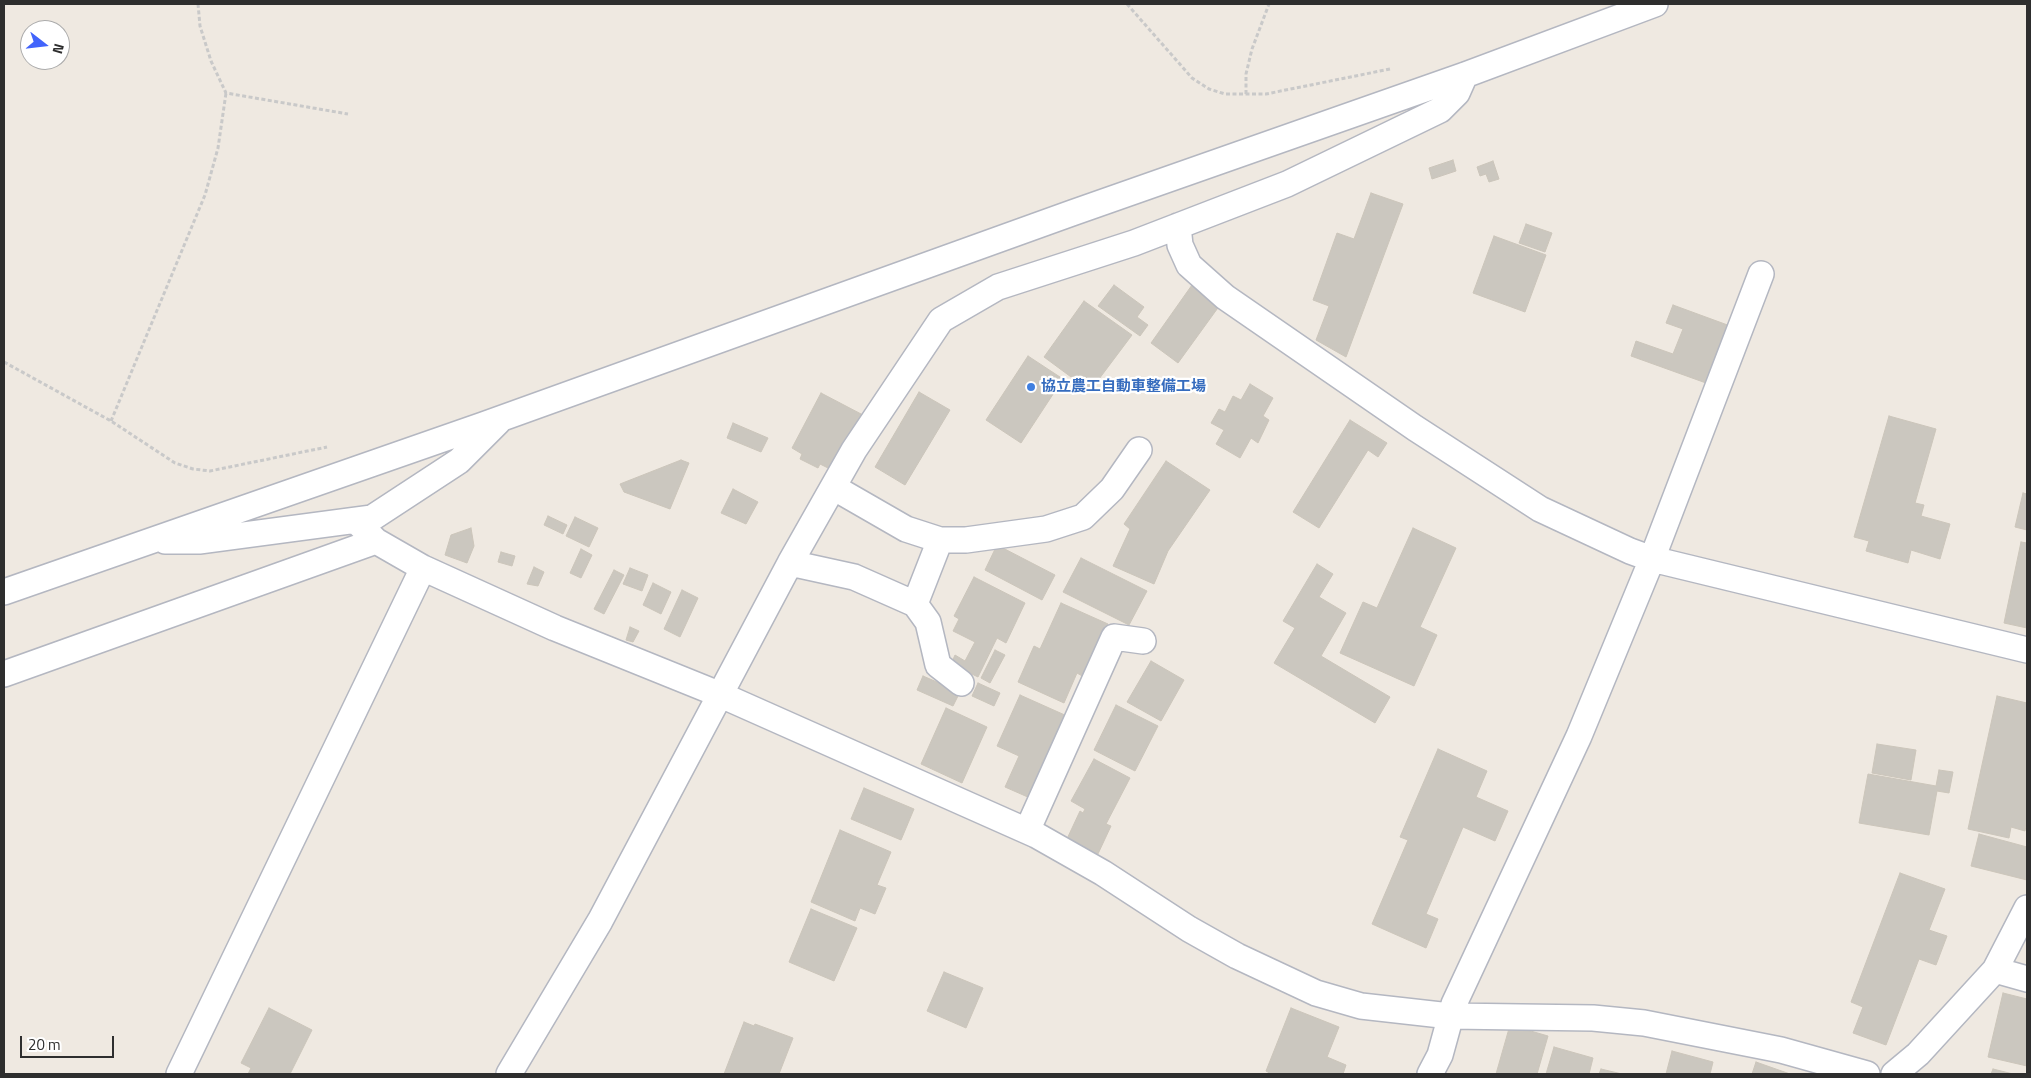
<!DOCTYPE html>
<html>
<head>
<meta charset="utf-8">
<style>
  body { margin:0 }
  #map { position:relative; width:2031px; height:1078px; overflow:hidden; background:#efe9e1; font-family:"Titillium Web",sans-serif }
  canvas { display:block }
  .frame { position:absolute; inset:0; border:5px solid #2e2e2e; pointer-events:none }
  .north { position:absolute; left:20px; top:20px; width:50px; height:50px; box-sizing:border-box; background:#fff; border:1px solid #ababab; border-radius:50%; rotate:106deg; font-size:14px; font-weight:700; line-height:20px; text-align:center; color:#2e2e2e }
  .north::after { content:''; display:block; margin:auto; width:18px; height:22px; background:#4264fb; clip-path:polygon(50% 0,100% 100%,50% 72%,0 100%) }
  .scale { position:absolute; left:20px; top:1036px; width:94px; height:22px; box-sizing:border-box; border:2px solid #2e2e2e; border-top:0; padding-left:6px; font-size:15px; line-height:18px; white-space:nowrap; color:#2e2e2e; -webkit-text-stroke:4px #fff; paint-order:stroke }
</style>
</head>
<body>
<div id="map">
<canvas width="2031" height="1078"></canvas>
<div class="frame"></div>
<div class="north">N</div>
<div class="scale">20 m</div>
</div>
<script>
const g = document.querySelector('canvas').getContext('2d');
g.lineJoin = 'round';
function fill(path, color) { g.fillStyle = color; g.fill(path, 'evenodd'); }
const toPath = rows => new Path2D(rows.map(r => 'M' + r).join(''));
function stroke(path, color, width, dash) { g.strokeStyle = color; g.lineWidth = width; g.lineCap = dash ? 'butt' : 'round'; g.setLineDash(dash || []); g.stroke(path); }
function write(font, color, halo, rows, align = 'center') {
  g.font = font + ' "Titillium Web","Noto Sans JP",sans-serif'; g.lineWidth = 4.5; g.setLineDash([]); g.textBaseline = 'middle'; g.strokeStyle = halo; g.fillStyle = color; for (const [text, x, y, turn = 0] of rows) {
    g.save(); g.translate(x, y); g.rotate((+turn || 0) * Math.PI / 180); g.textAlign = isNaN(turn) ? turn : align; if (halo) g.strokeText(text, 0, 0); g.fillText(text, 0, 0); g.restore();
  }
}
const building = toPath([
  [1453,160,1456,171,1432,179,1429,168,1453,160],
  [1493,161,1499,179,1489,182,1486,174,1480,176,1477,167,1493,161],
  [1371,193,1403,204,1346,357,1316,340,1329,306,1313,300,1337,233,1354,239,1371,193],
  [1526,224,1552,233,1545,252,1519,243,1526,224],
  [1494,236,1546,255,1525,312,1473,293,1494,236],
  [1114,285,1144,307,1137,317,1148,325,1140,336,1098,306,1114,285],
  [1192,285,1220,305,1178,363,1151,343,1192,285],
  [1084,301,1132,335,1090,391,1044,357,1084,301],
  [1673,305,1733,327,1727,345,1720,343,1706,383,1631,356,1636,341,1673,354,1683,329,1666,323,1673,305],
  [1028,356,1063,379,1021,443,986,420,1028,356],
  [1250,384,1273,398,1263,416,1269,420,1258,443,1251,438,1240,458,1216,444,1224,430,1211,423,1219,409,1225,412,1233,396,1241,400,1250,384],
  [919,392,950,410,905,485,875,467,919,392],
  [821,393,863,415,834,471,820,464,818,468,800,459,802,454,792,448,821,393],
  [1889,416,1936,429,1915,503,1924,505,1921,516,1950,524,1940,559,1911,550,1908,563,1866,551,1869,541,1854,537,1889,416],
  [1350,420,1387,443,1378,457,1368,450,1319,528,1293,512,1350,420],
  [733,423,768,438,761,452,727,438,733,423],
  [681,460,689,463,670,509,624,492,620,484,681,460],
  [1166,461,1210,490,1168,551,1154,584,1113,566,1130,529,1124,524,1166,461],
  [733,489,758,502,746,524,721,513,733,489],
  [2023,493,2027,494,2027,530,2015,527,2023,493],
  [548,516,567,525,563,534,544,525,548,516],
  [575,517,598,528,589,547,566,536,575,517],
  [471,528,474,546,467,563,445,555,451,535,471,528],
  [1413,528,1456,548,1420,627,1437,635,1414,686,1340,653,1363,602,1377,608,1413,528],
  [2021,542,2027,543,2027,628,2004,623,2021,542],
  [997,545,1055,575,1042,600,985,570,997,545],
  [581,549,592,555,581,578,570,573,581,549],
  [501,552,515,556,512,566,498,562,501,552],
  [1081,558,1147,591,1129,625,1063,592,1081,558],
  [1317,564,1333,574,1319,597,1346,613,1321,656,1390,697,1375,723,1274,663,1295,628,1283,621,1317,564],
  [534,567,544,572,538,586,527,584,534,567],
  [630,568,648,575,642,591,623,584,630,568],
  [614,570,624,575,604,614,594,609,614,570],
  [974,577,1025,603,1006,643,997,638,978,677,951,664,955,655,965,661,975,642,953,631,959,619,954,616,974,577],
  [653,583,671,592,661,614,643,605,653,583],
  [682,590,698,598,680,637,664,629,682,590],
  [1061,603,1108,624,1084,677,1077,673,1064,703,1018,682,1034,646,1040,649,1061,603],
  [630,627,639,631,633,642,626,640,630,627],
  [995,650,1005,655,990,683,981,678,995,650],
  [1151,661,1184,680,1161,721,1127,702,1151,661],
  [923,676,960,692,953,706,917,690,923,676],
  [978,683,1000,693,994,706,972,696,978,683],
  [1020,695,1067,716,1030,798,1005,787,1019,756,997,746,1020,695],
  [1997,696,2027,703,2027,821,2025,831,2011,827,2009,838,1968,829,1997,696],
  [1116,705,1158,726,1135,771,1094,750,1116,705],
  [946,708,987,727,962,783,921,764,946,708],
  [1877,744,1916,750,1911,780,1872,773,1877,744],
  [1438,749,1487,771,1476,797,1508,811,1495,841,1463,827,1426,914,1438,919,1426,948,1372,924,1408,840,1400,837,1438,749],
  [1094,759,1130,778,1106,824,1111,826,1097,856,1066,841,1080,811,1083,813,1085,809,1071,801,1094,759],
  [1939,770,1953,772,1949,793,1937,791,1929,835,1859,823,1868,774,1936,786,1939,770],
  [864,788,914,809,901,840,851,819,864,788],
  [840,830,891,852,877,885,886,888,875,914,860,908,855,921,811,902,840,830],
  [1979,834,2027,847,2027,880,1971,866,1979,834],
  [1900,873,1945,889,1929,930,1947,936,1936,965,1919,959,1886,1045,1853,1033,1863,1007,1851,1002,1900,873],
  [811,909,857,928,834,981,789,962,811,909],
  [944,972,983,988,966,1028,927,1011,944,972],
  [2003,993,2027,999,2027,1066,1988,1057,2003,993],
  [269,1008,312,1030,290,1074,248,1074,251,1068,241,1063,269,1008],
  [1291,1008,1339,1027,1327,1057,1346,1065,1343,1074,1271,1074,1266,1071,1291,1008],
  [744,1022,754,1026,755,1024,793,1038,779,1074,724,1074,744,1022],
  [1510,1025,1548,1036,1537,1074,1496,1074,1510,1025],
  [1554,1047,1593,1058,1589,1074,1546,1074,1554,1047],
  [1672,1051,1713,1062,1710,1074,1666,1074,1672,1051],
  [1756,1062,1790,1074,1752,1074,1756,1062],
  [1601,1069,1622,1074,1599,1074,1601,1069],
  [1993,1069,2013,1074,1991,1074,1993,1069]
]);
const path = toPath([
  [198,4,200,26,211,61,226,93,348,114],
  [1127,4,1192,78,1209,89,1225,94,1266,94,1390,69],
  [1246,94,1246,74,1252,49,1269,4],
  [4,362,111,421,175,463,193,469,210,471,327,447],
  [111,421,205,195,218,148,226,93]
]);
const street = toPath([
  [1178,226,1180,245,1189,265,1225,297,1415,428,1540,509,1630,551,1652,559,1579,736,1454,1004,1440,1055,1430,1074],
  [1761,274,1652,559,2027,650],
  [833,487,906,529,940,540,966,540,1046,529,1083,517,1112,489,1139,450],
  [356,521,376,541,423,568,555,628,721,695,1036,835,1103,873,1189,929,1237,956,1316,993,1361,1006,1450,1016,1593,1018,1644,1023,1781,1050,1867,1074],
  [165,541,199,541,372,518,459,461,498,422],
  [790,563,854,577,915,604,928,622,938,665,961,683],
  [4,592,483,425,1072,213,1465,75,1655,4],
  [915,604,940,540],
  [4,674,376,541],
  [1027,831,1114,637,1143,641],
  [1995,970,2027,979],
  [179,1074,423,568],
  [509,1074,600,921,790,563,854,450,941,320,998,287,1134,243,1287,184,1440,110,1457,93,1465,75],
  [1894,1074,1918,1054,1995,970,2027,908]
]);
const markers = [
  [1031,387,5,"#3f7fe0"]
];
const shopNames = [
  ["協立農工自動車整備工場",1041,387]
];
fill(building, '#cbc7bf');
stroke(building, '#cbc5ba', 1);
stroke(street, '#b4b7c1', 28);
stroke(path, '#c9c9c9', 3, [4, 2.5]);
stroke(street, '#fff', 25);
for (const [x, y, r, color] of markers) { const dot = new Path2D(); dot.arc(x, y, r, 0, 2 * Math.PI); g.fillStyle = color; g.fill(dot); stroke(dot, '#fff', 2); }
write('bold 15px', '#366cbe', '#fff', shopNames, 'left');
</script>
</body>
</html>
